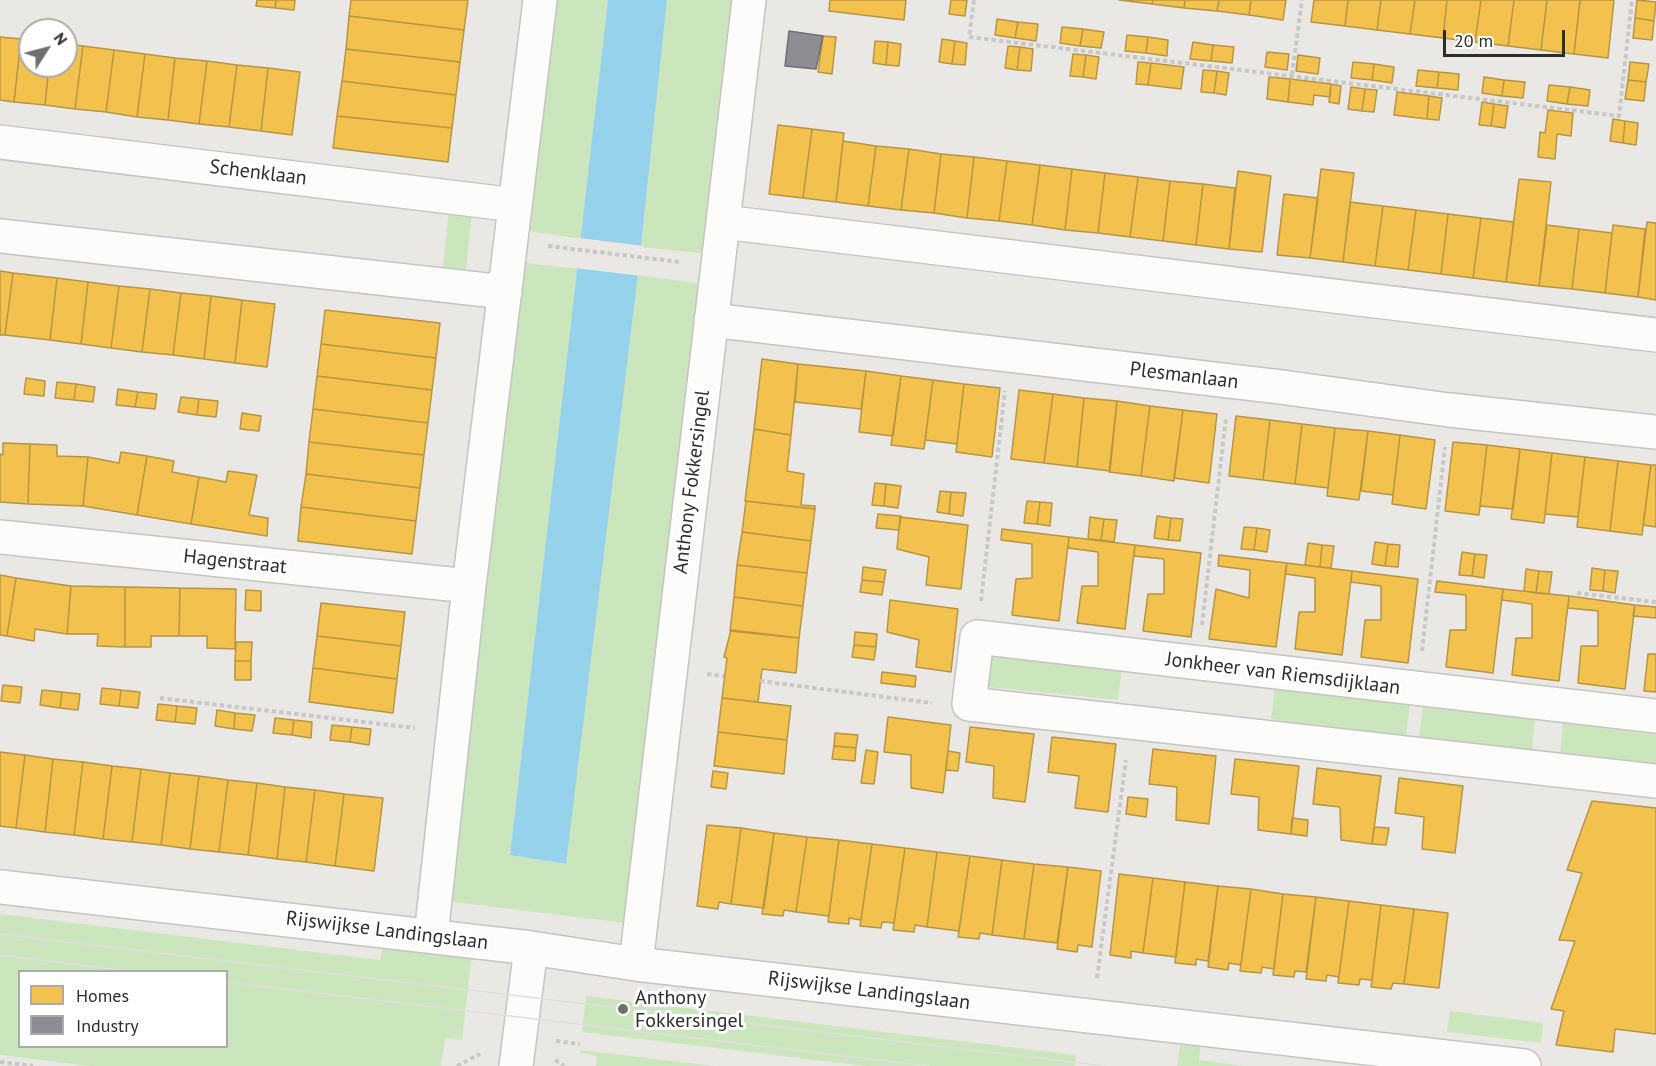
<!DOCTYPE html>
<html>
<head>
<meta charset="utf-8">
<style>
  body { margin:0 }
  #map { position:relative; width:1656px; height:1066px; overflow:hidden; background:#eae8e4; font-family:"PT Sans",sans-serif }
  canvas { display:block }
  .legend { position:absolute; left:18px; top:970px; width:210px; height:78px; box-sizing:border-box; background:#fff; border:2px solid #ababab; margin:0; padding:8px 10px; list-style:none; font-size:18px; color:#2d2d2d }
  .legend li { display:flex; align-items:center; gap:12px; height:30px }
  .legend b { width:30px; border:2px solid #ababab }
  .north { position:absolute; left:18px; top:18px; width:60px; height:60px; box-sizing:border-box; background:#fff; border:2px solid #ababab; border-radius:50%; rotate:54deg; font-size:16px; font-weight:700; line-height:24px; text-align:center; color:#2d2d2d }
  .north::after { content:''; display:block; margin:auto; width:21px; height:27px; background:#6f6e6d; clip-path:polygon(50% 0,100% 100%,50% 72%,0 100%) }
  .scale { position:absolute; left:1443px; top:30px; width:122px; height:27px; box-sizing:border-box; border:3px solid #2d2d2d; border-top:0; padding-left:8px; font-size:18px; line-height:21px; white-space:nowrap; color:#2d2d2d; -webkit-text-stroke:4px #fff; paint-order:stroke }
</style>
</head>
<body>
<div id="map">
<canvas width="1656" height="1066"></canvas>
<ul class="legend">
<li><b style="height:16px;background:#f2c14e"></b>Homes</li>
<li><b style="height:16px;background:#8d8d92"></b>Industry</li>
</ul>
<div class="north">N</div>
<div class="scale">20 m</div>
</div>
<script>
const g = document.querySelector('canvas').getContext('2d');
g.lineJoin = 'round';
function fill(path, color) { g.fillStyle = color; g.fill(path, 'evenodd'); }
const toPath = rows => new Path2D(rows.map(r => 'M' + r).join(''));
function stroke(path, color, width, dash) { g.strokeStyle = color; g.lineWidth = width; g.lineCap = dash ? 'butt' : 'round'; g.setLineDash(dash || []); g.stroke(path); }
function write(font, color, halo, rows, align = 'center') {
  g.font = font + ' "PT Sans",sans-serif'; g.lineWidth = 6; g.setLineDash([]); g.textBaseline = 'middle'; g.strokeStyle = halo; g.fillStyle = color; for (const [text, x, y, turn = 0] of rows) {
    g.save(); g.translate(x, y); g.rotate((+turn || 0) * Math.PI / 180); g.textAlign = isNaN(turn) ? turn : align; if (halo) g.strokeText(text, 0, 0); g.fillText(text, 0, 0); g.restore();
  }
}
const green = toPath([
  [554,0,608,0,582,239,528,231],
  [667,0,734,0,703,251,699,253,641,247],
  [449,210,472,212,466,270,443,267],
  [527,263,578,269,510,855,565,864,638,275,696,283,700,288,625,923,446,901,524,264],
  [992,655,1122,668,1118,700,989,687],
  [1275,687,1410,704,1406,736,1271,719],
  [1423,706,1535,718,1532,751,1419,739],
  [1563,723,1656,735,1656,766,1560,755],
  [0,914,380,960,383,946,472,955,462,1040,445,1038,441,1066,90,1066,0,1055],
  [20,972,226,972,226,1046,20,1046],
  [586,996,1076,1055,1075,1066,866,1066,582,1032],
  [1450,1011,1543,1023,1541,1043,1447,1032],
  [1181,1041,1201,1043,1199,1060,1245,1066,1177,1066],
  [580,1050,714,1066,596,1066,597,1056,580,1053]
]);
const water = toPath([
  [608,0,667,0,638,275,566,864,510,855]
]);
const pier = toPath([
  [579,238,644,246,641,276,575,268]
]);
const homes = toPath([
  [257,0,276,0,275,8,256,6,257,0],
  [276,0,295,0,294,10,275,8,276,0],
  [351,0,468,0,464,30,349,16,351,0],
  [830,0,906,0,904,20,829,11,830,0],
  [951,0,967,0,965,16,949,14,951,0],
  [1119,0,1153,0,1152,4,1119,0],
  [1153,0,1185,0,1184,8,1152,4,1153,0],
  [1185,0,1219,0,1217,11,1184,8,1185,0],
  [1219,0,1251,0,1249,15,1217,11,1219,0],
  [1251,0,1286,0,1283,20,1249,15,1251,0],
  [1314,0,1348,0,1345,26,1311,22,1314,0],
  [1348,0,1381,0,1377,30,1345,26,1348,0],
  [1381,0,1415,0,1410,34,1377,30,1381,0],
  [1415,0,1447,0,1443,38,1410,34,1415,0],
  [1447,0,1481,0,1475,42,1443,38,1447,0],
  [1481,0,1514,0,1508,46,1475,42,1481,0],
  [1514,0,1547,0,1541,50,1508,46,1514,0],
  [1547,0,1580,0,1574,54,1541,50,1547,0],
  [1580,0,1614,0,1608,58,1574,54,1580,0],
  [1637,0,1656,2,1654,21,1635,18,1637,0],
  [349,16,464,30,460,62,346,49,349,16],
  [1635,18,1654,21,1652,40,1633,38,1635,18],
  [997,19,1018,22,1015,38,995,35,997,19],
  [1018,22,1038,24,1036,41,1015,38,1018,22],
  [1062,27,1083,29,1080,46,1060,43,1062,27],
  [1083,29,1104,32,1101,48,1080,46,1083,29],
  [1127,35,1148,37,1146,53,1125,51,1127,35],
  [823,36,836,37,832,74,818,72,823,36],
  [0,37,21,39,14,102,0,100,0,37],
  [1148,37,1168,40,1167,56,1146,53,1148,37],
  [21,39,30,40,30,66,49,66,45,105,14,102,21,39],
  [942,39,955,41,952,64,939,62,942,39],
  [875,41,888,42,886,65,873,63,875,41],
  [955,41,967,43,965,65,952,64,955,41],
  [888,42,901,44,899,66,886,65,888,42],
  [1193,42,1213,45,1211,61,1190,59,1193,42],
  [66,44,83,46,75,109,45,105,49,66,66,66,66,44],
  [1213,45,1234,47,1232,63,1211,61,1213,45],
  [83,46,114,50,106,112,75,109,83,46],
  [1008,46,1020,47,1017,70,1005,68,1008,46],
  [1020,47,1033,49,1031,71,1017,70,1020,47],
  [346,49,460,62,456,95,342,81,346,49],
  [114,50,145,54,137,117,106,112,114,50],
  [1267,52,1289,54,1287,70,1265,67,1267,52],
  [145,54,175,58,168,120,137,117,145,54],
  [1073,54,1086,55,1083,77,1070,76,1073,54],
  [1086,55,1099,57,1096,79,1083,77,1086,55],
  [1298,55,1320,58,1318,74,1296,71,1298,55],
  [175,58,207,61,199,124,168,120,175,58],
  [207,61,237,65,229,127,199,124,207,61],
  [1138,62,1151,63,1148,85,1136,84,1138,62],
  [1353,62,1374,64,1372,80,1351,78,1353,62],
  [1630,62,1649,64,1646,82,1628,80,1630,62],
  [1151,63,1184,67,1181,89,1148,85,1151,63],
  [1374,64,1394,67,1392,83,1372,80,1374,64],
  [237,65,268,68,261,131,229,127,237,65],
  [268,68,300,72,292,135,261,131,268,68],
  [1203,70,1217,71,1214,93,1201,92,1203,70],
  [1418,70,1439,72,1437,88,1416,86,1418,70],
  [1217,71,1229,73,1226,95,1214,93,1217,71],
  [1439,72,1459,74,1458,90,1437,88,1439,72],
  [1269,77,1290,79,1288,102,1267,99,1269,77],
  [1484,77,1504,80,1502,96,1482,93,1484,77],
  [1290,79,1331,84,1330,97,1314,95,1313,105,1288,102,1290,79],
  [1504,80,1525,82,1523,98,1502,96,1504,80],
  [1628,80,1646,82,1644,101,1625,99,1628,80],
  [342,81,456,95,452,128,337,116,342,81],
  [1331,84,1341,86,1339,104,1329,102,1331,84],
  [1549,85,1570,87,1567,104,1547,101,1549,85],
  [1351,87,1365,89,1362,111,1348,109,1351,87],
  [1570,87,1590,90,1588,106,1567,104,1570,87],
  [1365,89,1377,90,1374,112,1362,111,1365,89],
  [1397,92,1429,96,1427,119,1394,115,1397,92],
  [1429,96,1442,98,1439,120,1427,119,1429,96],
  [1482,102,1494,104,1491,126,1479,125,1482,102],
  [1494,104,1508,106,1505,128,1491,126,1494,104],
  [1548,110,1573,113,1571,136,1557,134,1555,159,1538,157,1540,132,1545,133,1548,110],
  [337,116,452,128,448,162,333,148,337,116],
  [1613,119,1625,121,1623,143,1610,141,1613,119],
  [1625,121,1638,123,1636,145,1623,143,1625,121],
  [778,125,812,129,803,198,769,194,778,125],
  [812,129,844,133,836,202,803,198,812,129],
  [843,141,876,146,868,206,836,202,843,141],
  [876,146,909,149,901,210,868,206,876,146],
  [909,149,941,154,934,213,901,210,909,149],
  [941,154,974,157,967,218,934,213,941,154],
  [974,157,1007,161,999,221,967,218,974,157],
  [1007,161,1040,165,1032,225,999,221,1007,161],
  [1040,165,1072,169,1065,230,1032,225,1040,165],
  [1072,169,1105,173,1098,233,1065,230,1072,169],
  [1321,169,1354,173,1343,262,1310,258,1321,169],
  [1238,171,1271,176,1262,252,1229,249,1238,171],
  [1105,173,1138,177,1130,237,1098,233,1105,173],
  [1138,177,1170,181,1163,241,1130,237,1138,177],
  [1519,179,1551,182,1539,286,1506,282,1519,179],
  [1170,181,1203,184,1196,245,1163,241,1170,181],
  [1203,184,1235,188,1229,249,1196,245,1203,184],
  [1284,194,1318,198,1310,258,1277,255,1284,194],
  [1350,202,1383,206,1375,266,1343,262,1350,202],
  [1383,206,1416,210,1408,270,1375,266,1383,206],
  [1416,210,1448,214,1441,274,1408,270,1416,210],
  [1448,214,1481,218,1473,278,1441,274,1448,214],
  [1481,218,1514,222,1506,282,1473,278,1481,218],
  [1647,222,1656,223,1656,300,1638,297,1647,222],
  [1547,225,1579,229,1572,289,1539,286,1547,225],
  [1613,225,1645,229,1638,297,1605,293,1613,225],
  [1579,229,1612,233,1605,293,1572,289,1579,229],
  [0,271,13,273,5,335,0,335,0,271],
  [13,273,57,278,50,340,5,335,13,273],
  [57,278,88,282,81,344,50,340,57,278],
  [88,282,119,286,111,348,81,344,88,282],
  [119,286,150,289,142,352,111,348,119,286],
  [150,289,181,293,173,355,142,352,150,289],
  [181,293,211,296,204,359,173,355,181,293],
  [211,296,242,300,235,363,204,359,211,296],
  [242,300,275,304,267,367,235,363,242,300],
  [325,310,440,323,436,358,321,344,325,310],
  [321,344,436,358,432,390,317,376,321,344],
  [762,359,798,364,791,435,754,429,762,359],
  [798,364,866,371,861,409,795,402,798,364],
  [866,371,901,376,893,436,859,432,866,371],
  [317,376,432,390,428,423,313,409,317,376],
  [901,376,933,380,924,449,891,445,901,376],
  [26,378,45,381,44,396,24,394,26,378],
  [933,380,964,384,957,444,925,440,933,380],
  [57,382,76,384,74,400,55,398,57,382],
  [76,384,95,387,93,402,74,400,76,384],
  [964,384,1000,388,992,457,956,452,964,384],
  [118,389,138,392,135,407,116,405,118,389],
  [1019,390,1053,394,1044,463,1011,459,1019,390],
  [138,392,157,394,155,409,135,407,138,392],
  [1053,394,1084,398,1077,467,1044,463,1053,394],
  [181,397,199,399,197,415,178,412,181,397],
  [1084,398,1117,401,1110,471,1077,467,1084,398],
  [199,399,218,401,216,417,197,415,199,399],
  [1117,401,1150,406,1141,476,1109,472,1117,401],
  [1150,406,1183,410,1174,481,1141,476,1150,406],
  [313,409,428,423,424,455,309,442,313,409],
  [1183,410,1217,414,1209,483,1174,478,1183,410],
  [242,413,261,416,259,431,240,429,242,413],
  [1236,416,1270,420,1263,480,1229,476,1236,416],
  [1270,420,1302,424,1295,484,1263,480,1270,420],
  [1302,424,1335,428,1328,488,1295,484,1302,424],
  [1335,428,1368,431,1359,500,1327,496,1335,428],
  [754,429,791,435,787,471,804,474,801,505,815,506,815,509,745,501,754,429],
  [1368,431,1400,435,1393,495,1361,491,1368,431],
  [1400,435,1435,440,1426,509,1392,504,1400,435],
  [309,442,424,455,420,488,306,474,309,442],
  [1453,442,1487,445,1479,515,1445,511,1453,442],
  [3,443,30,444,28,504,0,502,0,454,3,455,3,443],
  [30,444,57,445,57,456,88,457,83,506,28,504,30,444],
  [1487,445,1520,449,1513,509,1480,506,1487,445],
  [1520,449,1552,453,1544,523,1511,519,1520,449],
  [121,452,147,456,137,515,83,506,88,457,119,463,121,452],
  [1552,453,1585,457,1578,517,1545,514,1552,453],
  [147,456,174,461,172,472,199,477,191,524,137,515,147,456],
  [1585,457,1618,461,1610,531,1577,527,1585,457],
  [1618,461,1651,465,1642,535,1610,531,1618,461],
  [1651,465,1656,465,1656,527,1643,525,1651,465],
  [228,471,257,475,249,515,268,518,267,536,191,524,199,477,226,482,228,471],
  [306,474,420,488,416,521,301,507,306,474],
  [875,483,886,484,884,506,872,505,875,483],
  [886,484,901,486,898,508,884,506,886,484],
  [940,491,951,492,949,514,937,512,940,491],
  [951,492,966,493,963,516,949,514,951,492],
  [746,501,815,509,811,541,742,532,746,501],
  [1027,501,1040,502,1037,524,1024,523,1027,501],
  [1040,502,1052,503,1050,526,1037,524,1040,502],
  [301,507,416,521,412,554,298,541,301,507],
  [878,514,901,516,899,530,876,528,878,514],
  [1157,516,1171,518,1168,540,1154,538,1157,516],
  [900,517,968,525,961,589,926,585,929,557,897,549,900,517],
  [1090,517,1104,519,1101,540,1088,539,1090,517],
  [1171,518,1183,519,1180,541,1168,540,1171,518],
  [1104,519,1117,520,1114,542,1101,540,1104,519],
  [1244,527,1257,528,1254,550,1241,549,1244,527],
  [1257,528,1270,530,1267,552,1254,550,1257,528],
  [1002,529,1069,537,1059,621,1012,615,1016,579,1032,578,1032,544,1001,540,1002,529],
  [742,532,811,541,807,573,737,565,742,532],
  [1069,537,1135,545,1125,629,1077,623,1082,586,1098,586,1098,552,1068,548,1069,537],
  [1375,542,1388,544,1385,566,1372,564,1375,542],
  [1308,543,1322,545,1320,567,1305,565,1308,543],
  [1388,544,1400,545,1398,567,1385,566,1388,544],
  [1135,545,1201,553,1191,637,1143,631,1148,594,1164,594,1164,559,1134,556,1135,545],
  [1322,545,1334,546,1331,568,1320,567,1322,545],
  [1462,552,1475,554,1472,576,1459,575,1462,552],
  [1475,554,1487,555,1484,578,1472,576,1475,554],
  [1219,555,1287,563,1276,647,1209,639,1216,589,1249,598,1250,570,1218,566,1219,555],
  [1287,563,1352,571,1342,655,1295,649,1299,612,1315,612,1315,578,1285,574,1287,563],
  [737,565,807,573,803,606,734,597,737,565],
  [863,567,886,570,884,582,862,580,863,567],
  [1592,568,1605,570,1603,591,1590,590,1592,568],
  [1526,569,1539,571,1536,593,1524,591,1526,569],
  [1605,570,1618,571,1615,593,1603,591,1605,570],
  [1352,571,1418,579,1408,663,1361,657,1365,620,1381,620,1381,586,1351,582,1352,571],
  [1539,571,1552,572,1549,594,1536,593,1539,571],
  [0,575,16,578,7,636,0,635,0,575],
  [16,578,71,586,67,634,35,629,34,641,7,636,16,578],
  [862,580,884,582,882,595,860,592,862,580],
  [1437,581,1503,589,1493,673,1446,667,1450,630,1466,630,1466,595,1435,592,1437,581],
  [71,586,125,587,125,647,97,646,98,634,67,634,71,586],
  [125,587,180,588,179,636,151,636,151,647,125,647,125,587],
  [180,588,236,589,235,649,207,648,207,636,179,636,180,588],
  [1503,589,1569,596,1559,681,1512,675,1516,638,1532,638,1532,604,1502,600,1503,589],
  [246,590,261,591,261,611,245,610,246,590],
  [1569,596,1635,605,1625,689,1578,683,1581,646,1598,646,1598,611,1568,608,1569,596],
  [734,597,803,606,799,638,730,631,734,597],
  [890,600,958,609,951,672,916,667,919,640,887,632,890,600],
  [321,603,405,612,401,646,317,636,321,603],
  [1635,605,1656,607,1656,618,1633,616,1635,605],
  [731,630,799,638,796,673,762,669,758,702,722,698,727,658,724,657,731,630],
  [855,632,877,634,876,647,854,645,855,632],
  [317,636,401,646,397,679,313,668,317,636],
  [236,642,252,642,251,661,235,661,236,642],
  [854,645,876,647,874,660,852,657,854,645],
  [1648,654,1656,654,1656,692,1644,691,1648,654],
  [235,661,251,661,251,680,235,680,235,661],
  [313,668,397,679,393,713,309,702,313,668],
  [882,672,916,676,915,687,881,683,882,672],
  [3,685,22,687,20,703,1,701,3,685],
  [102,688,121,690,119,706,100,704,102,688],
  [42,690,62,692,60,708,40,705,42,690],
  [121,690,140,692,138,708,119,706,121,690],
  [62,692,80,694,78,710,60,708,62,692],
  [722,698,791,706,787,740,718,732,722,698],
  [158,704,177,706,175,722,156,720,158,704],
  [177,706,197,708,195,724,175,722,177,706],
  [217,710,235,713,234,729,215,726,217,710],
  [235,713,255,715,252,731,234,729,235,713],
  [888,717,951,725,943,793,911,788,911,755,884,752,888,717],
  [275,718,294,720,292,735,273,733,275,718],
  [294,720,312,722,311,738,292,735,294,720],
  [332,725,352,727,350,742,330,740,332,725],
  [352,727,371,729,369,745,350,742,352,727],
  [970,727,1034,734,1025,802,993,798,994,766,966,762,970,727],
  [718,732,787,740,784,774,714,766,718,732],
  [835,733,858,735,856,748,834,746,835,733],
  [1052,737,1116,744,1108,812,1075,808,1079,776,1048,772,1052,737],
  [834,746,856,748,855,761,832,759,834,746],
  [1153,749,1216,756,1209,824,1176,820,1177,787,1149,784,1153,749],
  [866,750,878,752,874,784,861,783,866,750],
  [948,751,960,753,958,771,946,770,948,751],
  [0,752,25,755,16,828,0,826,0,752],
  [25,755,53,759,45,832,16,828,25,755],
  [53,759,83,762,74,835,45,832,53,759],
  [1235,759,1299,766,1291,834,1258,830,1259,797,1231,794,1235,759],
  [83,762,112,766,103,839,74,835,83,762],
  [112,766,141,769,132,842,103,839,112,766],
  [1317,768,1381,776,1372,844,1341,840,1340,807,1313,804,1317,768],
  [141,769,170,773,161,845,132,842,141,769],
  [713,771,728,773,726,789,711,787,713,771],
  [170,773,199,776,190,849,161,845,170,773],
  [199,776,228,780,219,852,190,849,199,776],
  [1399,778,1463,786,1455,853,1422,849,1424,817,1395,813,1399,778],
  [228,780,257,783,248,855,219,852,228,780],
  [257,783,285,787,277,859,248,855,257,783],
  [285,787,315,790,306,862,277,859,285,787],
  [315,790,344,794,335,866,306,862,315,790],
  [344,794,383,798,374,871,335,866,344,794],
  [1128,797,1148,799,1146,817,1126,814,1128,797],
  [1592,801,1656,808,1656,1034,1615,1029,1613,1052,1556,1045,1564,1011,1551,1009,1575,941,1559,940,1582,873,1567,870,1592,801],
  [1292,818,1308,820,1307,836,1291,834,1292,818],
  [707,825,741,828,731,904,719,902,718,909,697,906,707,825],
  [1374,827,1389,828,1386,845,1372,844,1374,827],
  [741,828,774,833,764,908,731,904,741,828],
  [774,833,807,837,796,912,784,910,783,916,762,914,774,833],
  [807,837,839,840,829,916,796,912,807,837],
  [839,840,872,844,861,920,849,918,849,924,828,922,839,840],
  [872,844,905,848,894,923,882,922,881,928,860,926,872,844],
  [905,848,937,852,927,927,915,925,914,932,893,930,905,848],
  [937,852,970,856,959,931,927,927,937,852],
  [970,856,1002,860,992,935,980,933,979,939,958,937,970,856],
  [1002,860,1034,864,1024,939,992,935,1002,860],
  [1034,864,1068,867,1057,943,1024,939,1034,864],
  [1068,867,1101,871,1092,947,1078,945,1077,952,1057,949,1068,867],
  [1119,874,1153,878,1143,953,1131,951,1131,958,1110,955,1119,874],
  [1153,878,1185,882,1176,957,1143,953,1153,878],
  [1185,882,1218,886,1208,961,1196,959,1196,965,1175,963,1185,882],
  [1218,886,1251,889,1241,965,1229,963,1228,970,1208,967,1218,886],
  [1251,889,1283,894,1274,969,1262,967,1261,973,1240,971,1251,889],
  [1283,894,1316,897,1306,972,1295,971,1294,977,1273,975,1283,894],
  [1316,897,1349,901,1339,977,1327,975,1326,981,1306,979,1316,897],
  [1349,901,1381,905,1372,980,1360,979,1359,985,1338,983,1349,901],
  [1381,905,1414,909,1404,984,1393,983,1391,989,1371,987,1381,905],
  [1414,909,1448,913,1439,988,1404,984,1414,909]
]);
const industry = toPath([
  [789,31,823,36,816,69,785,66,789,31]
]);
const path = toPath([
  [974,0,969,37,1619,116,1632,0],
  [1292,75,1302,0],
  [548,246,680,262],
  [1577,593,1656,602],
  [981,601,1005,391],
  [1202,625,1226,418],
  [1422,651,1445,447],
  [707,674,724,676],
  [760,681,932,703],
  [160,698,415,728],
  [1097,978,1126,760],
  [556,1041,580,1044],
  [555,1060,564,1066],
  [0,1062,33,1066],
  [457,1066,480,1054]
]);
const street = toPath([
  [0,142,515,205],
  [723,222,1656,335],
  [0,236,505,292],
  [711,320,1281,387,1449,410,1656,432],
  [0,537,469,586],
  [1656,716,977,637,969,704,1656,781],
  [0,887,531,948,636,964,1524,1066],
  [431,936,469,586,540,0],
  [636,964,749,0],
  [516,1066,531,948]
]);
const tram = toPath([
  [0,934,1106,1066],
  [0,955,137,972],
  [226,982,929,1066]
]);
const markers = [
  [623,1009,6,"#6f6e6d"]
];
const streetNames = [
  ["Schenklaan",258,173,7],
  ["Plesmanlaan",1184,376,7],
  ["Anthony Fokkersingel",692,482,-83],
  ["Hagenstraat",235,562,6],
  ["Jonkheer van Riemsdijklaan",1283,674,7],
  ["Rijswijkse Landingslaan",387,931,7],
  ["Rijswijkse Landingslaan",869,991,7]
];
const poiNames = [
  ["Anthony",635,998],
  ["Fokkersingel",635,1021]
];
fill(green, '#cbe6bd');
fill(water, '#97d2ec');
fill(pier, '#eae8e4');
fill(homes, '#f2c14e');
stroke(homes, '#b79544', 1.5);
fill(industry, '#8d8d92');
stroke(industry, '#707074', 1.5);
stroke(street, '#c4c4c4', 36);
stroke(path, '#c8c8c8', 4, [4.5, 3]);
stroke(street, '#fcfcfb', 33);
stroke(tram, '#dfdfe0', 1.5);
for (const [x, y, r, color] of markers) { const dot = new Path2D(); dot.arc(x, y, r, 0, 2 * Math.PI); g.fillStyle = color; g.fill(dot); stroke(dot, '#fff', 2); }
write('20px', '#2d2d2d', '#fff', streetNames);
write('20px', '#2d2d2d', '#fff', poiNames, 'left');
</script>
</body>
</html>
